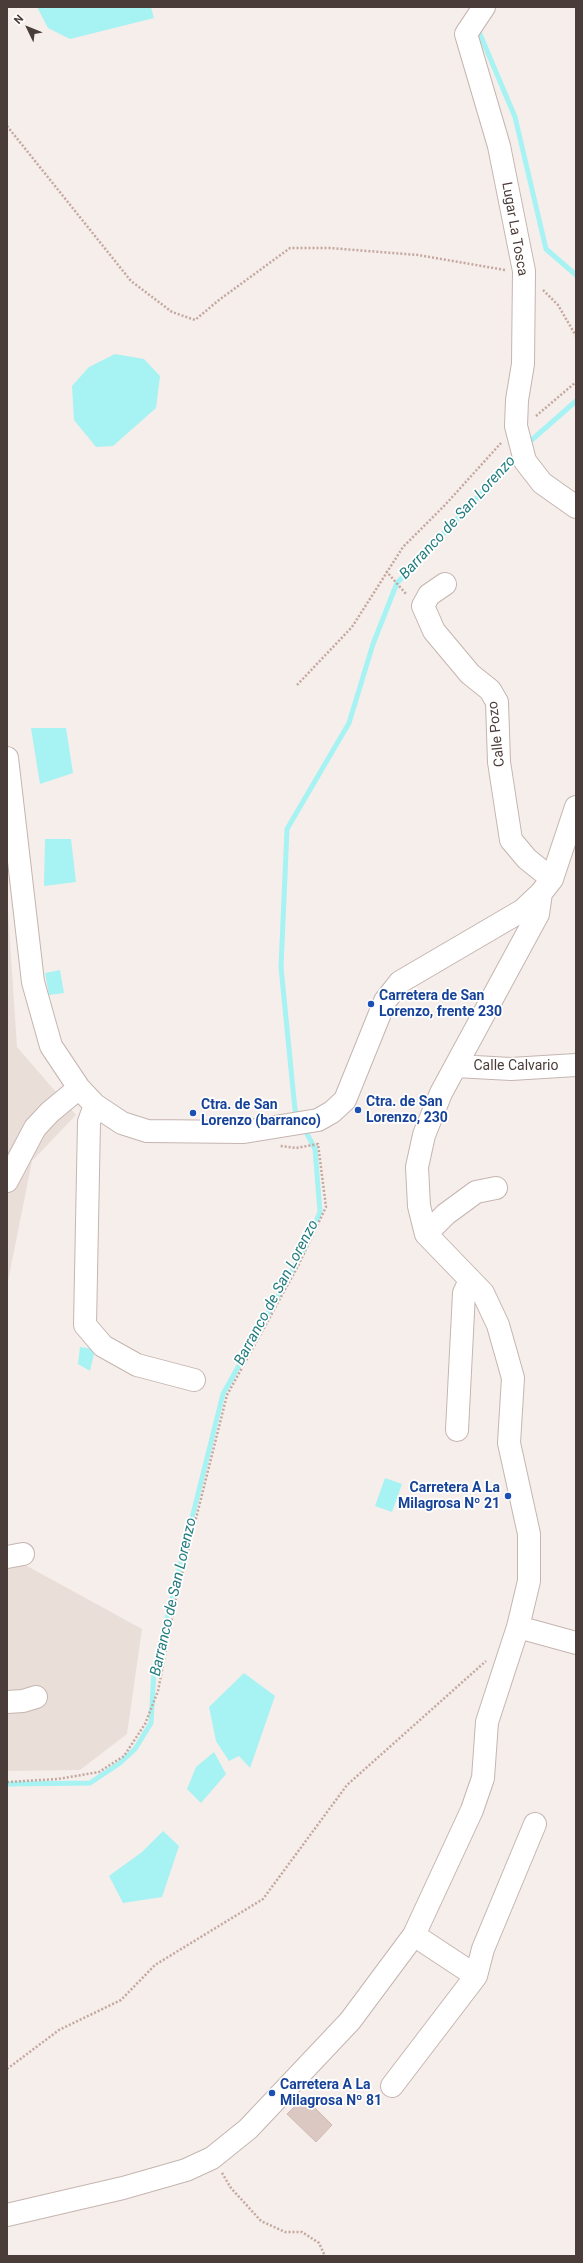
<!DOCTYPE html>
<html>
<head>
<meta charset="utf-8">
<style>
  body { margin:0 }
  #map { position:relative; width:583px; height:2263px; overflow:hidden; background:#f6eeeb; font-family:Roboto,sans-serif }
  canvas { display:block }
  .frame { position:absolute; inset:0; border:8px solid #4a3c38; pointer-events:none }
  .north { position:absolute; left:8px; top:8px; width:40px; height:40px; -webkit-text-stroke:3px #fff; paint-order:stroke; rotate:313deg; font-size:11px; font-weight:700; line-height:16px; text-align:center; color:#4a3c38 }
  .north::after { content:''; display:block; margin:auto; width:14px; height:18px; background:#4a3c38; clip-path:polygon(50% 0,100% 100%,50% 72%,0 100%) }
</style>
</head>
<body>
<div id="map">
<canvas width="583" height="2263"></canvas>
<div class="frame"></div>
<div class="north">N</div>
</div>
<script>
const g = document.querySelector('canvas').getContext('2d');
g.lineJoin = 'round';
function fill(path, color) { g.fillStyle = color; g.fill(path, 'evenodd'); }
const toPath = rows => new Path2D(rows.map(r => 'M' + r).join(''));
function stroke(path, color, width, dash) { g.strokeStyle = color; g.lineWidth = width; g.lineCap = dash ? 'butt' : 'round'; g.setLineDash(dash || []); g.stroke(path); }
function write(font, color, halo, rows, align = 'center') {
  g.font = font + ' Roboto,sans-serif'; g.lineWidth = 3.5; g.setLineDash([]); g.textBaseline = 'middle'; g.strokeStyle = halo; g.fillStyle = color; for (const [text, x, y, turn = 0] of rows) {
    g.save(); g.translate(x, y); g.rotate((+turn || 0) * Math.PI / 180); g.textAlign = isNaN(turn) ? turn : align; if (halo) g.strokeText(text, 0, 0); g.fillText(text, 0, 0); g.restore();
  }
}
const residential = toPath([
  [7,896,17,1047,76,1115,32,1161,7,1286],
  [7,1555,142,1629,127,1734,80,1770,7,1771]
]);
const water = toPath([
  [37,7,151,7,154,18,70,39,48,28],
  [115,354,144,359,160,376,156,408,113,446,96,447,74,420,72,386,89,367],
  [31,728,66,728,73,773,40,784],
  [45,839,71,839,76,882,44,886],
  [60,970,64,993,49,995,45,973],
  [80,1347,95,1349,90,1371,78,1364],
  [385,1478,402,1484,392,1512,375,1506],
  [244,1673,275,1696,250,1768,239,1756,229,1761,216,1741,209,1707],
  [214,1752,226,1774,201,1803,187,1789,196,1767],
  [163,1831,179,1846,162,1897,123,1903,109,1876,142,1852]
]);
const stream = toPath([
  [477,27,515,117,546,249,576,275],
  [526,445,576,401],
  [299,1117,295,1110,281,967,287,829,349,723,373,644,397,583,518,454],
  [7,1784,90,1783,120,1763,135,1749,151,1723,154,1670,223,1394,305,1247,320,1212,315,1149,304,1128]
]);
const building = toPath([
  [304,2097,332,2125,316,2142,287,2114,304,2097]
]);
const path = toPath([
  [7,126,131,281,172,312,195,320,219,300,290,248,330,248,418,255,505,270],
  [543,290,558,305,576,336],
  [536,416,576,382],
  [386,571,407,595],
  [297,685,352,627,403,547,445,505,501,443],
  [7,1782,58,1779,99,1772,124,1756,145,1724,158,1691,176,1598,227,1395,298,1266,326,1207,318,1144,296,1148,280,1146],
  [7,2069,59,2030,121,2000,155,1965,263,1899,347,1785,486,1661],
  [222,2173,231,2188,261,2221,285,2232,302,2232,319,2243,325,2256]
]);
const minor = toPath([
  [484,7,466,34,499,146,524,271,523,364,517,400,516,426,525,461,542,483,576,507],
  [445,584,429,595,423,606,434,631,470,674,490,690,497,702,499,762,511,840,527,859,552,879],
  [7,758,33,982,51,1046,79,1088,95,1105,122,1123,147,1131,244,1132,318,1120,332,1112,345,1100,385,1001,400,982,523,910,541,893,552,879,576,807],
  [456,1066,511,1069,576,1065],
  [95,1105,89,1122,85,1325,103,1346,137,1365,194,1380],
  [7,1181,35,1128,50,1112,79,1088],
  [426,1234,446,1214,476,1192,496,1188],
  [457,1430,464,1293,470,1280],
  [7,1557,23,1554],
  [518,1627,576,1643],
  [7,1702,23,1701,36,1697],
  [414,1935,476,1976,483,1949,535,1824],
  [392,2086,476,1976],
  [7,2215,123,2188,186,2170,212,2158,248,2129,350,2021,414,1935,472,1810,483,1778,487,1722,518,1627,529,1581,529,1534,509,1443,513,1378,498,1325,483,1293,426,1234,419,1206,417,1167,424,1135,441,1093,538,914,541,893]
]);
const markers = [
  [371,1004,4,"#1a4fb4"],
  [358,1110,4,"#1a4fb4"],
  [193,1113,4,"#1a4fb4"],
  [508,1496,4,"#1a4fb4"],
  [272,2093,4,"#1a4fb4"]
];
const streetNames = [
  ["Lugar La Tosca",514,229,80],
  ["Calle Pozo",497,734,-96],
  ["Calle Calvario",516,1066]
];
const transitNames = [
  ["Carretera de San",379,996],
  ["Lorenzo, frente 230",379,1012],
  ["Ctra. de San",366,1102],
  ["Lorenzo, 230",366,1118],
  ["Ctra. de San",201,1105],
  ["Lorenzo (barranco)",201,1121],
  ["Carretera A La",500,1488,"right"],
  ["Milagrosa Nº 21",500,1504,"right"],
  ["Carretera A La",280,2085],
  ["Milagrosa Nº 81",280,2101]
];
const waterNames = [
  ["Barranco de San Lorenzo",458,518,-47],
  ["Barranco de San Lorenzo",277,1293,-62],
  ["Barranco de San Lorenzo",174,1597,-77]
];
fill(residential, '#eaded9');
fill(water, '#a7f2f2');
stroke(stream, '#a7f2f2', 5);
fill(building, '#dbc8c3');
stroke(building, '#d3b9b3', 1);
stroke(minor, '#c5b5b0', 24);
stroke(path, '#c4a79e', 2.5, [2, 2]);
stroke(minor, '#fff', 22);
for (const [x, y, r, color] of markers) { const dot = new Path2D(); dot.arc(x, y, r, 0, 2 * Math.PI); g.fillStyle = color; g.fill(dot); stroke(dot, '#fff', 1.5); }
write('14px', '#4a3c38', '#fff', streetNames);
write('bold 14px', '#164399', '#fff', transitNames, 'left');
write('italic 15px', '#247d7f', '#fff', waterNames);
</script>
</body>
</html>
